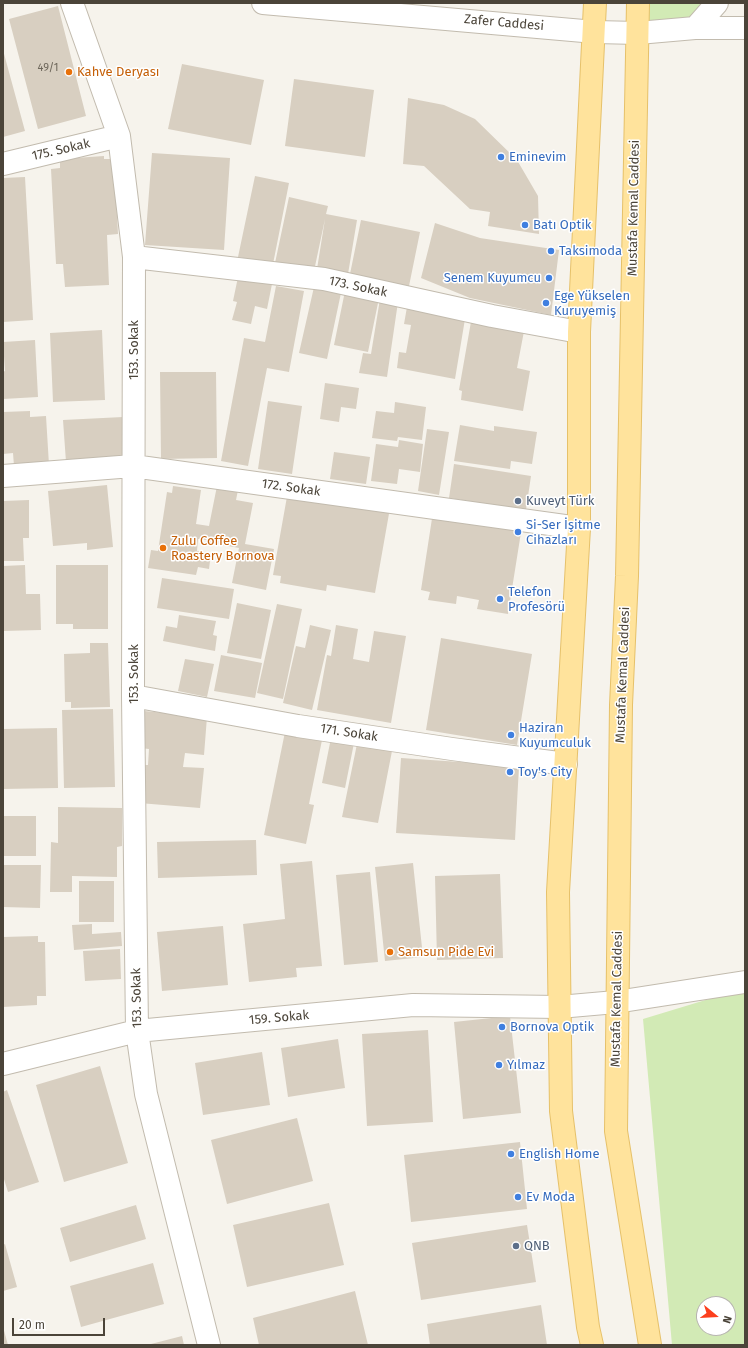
<!DOCTYPE html>
<html>
<head>
<meta charset="utf-8">
<style>
  body { margin:0 }
  #map { position:relative; width:748px; height:1348px; overflow:hidden; background:#f6f3ec; font-family:"Fira Sans",sans-serif }
  canvas { display:block }
  .frame { position:absolute; inset:0; border:4px solid #4b4439; pointer-events:none }
  .north { position:absolute; left:696px; top:1296px; width:40px; height:40px; box-sizing:border-box; background:#fff; border:1px solid #b7b4b0; border-radius:50%; rotate:108deg; font-size:11px; font-weight:700; line-height:16px; text-align:center; color:#4b4439 }
  .north::after { content:''; display:block; margin:auto; width:14px; height:18px; background:#fc3f1d; clip-path:polygon(50% 0,100% 100%,50% 72%,0 100%) }
  .scale { position:absolute; left:12px; top:1318px; width:93px; height:18px; box-sizing:border-box; border:2px solid #4b4439; border-top:0; padding-left:5px; font-size:12px; line-height:14px; white-space:nowrap; color:#4b4439; -webkit-text-stroke:3px #fff; paint-order:stroke }
</style>
</head>
<body>
<div id="map">
<canvas width="748" height="1348"></canvas>
<div class="frame"></div>
<div class="north">N</div>
<div class="scale">20 m</div>
</div>
<script>
const g = document.querySelector('canvas').getContext('2d');
g.lineJoin = 'round';
function fill(path, color) { g.fillStyle = color; g.fill(path, 'evenodd'); }
const toPath = rows => new Path2D(rows.map(r => 'M' + r).join(''));
function stroke(path, color, width, dash) { g.strokeStyle = color; g.lineWidth = width; g.lineCap = dash ? 'butt' : 'round'; g.setLineDash(dash || []); g.stroke(path); }
function write(font, color, halo, rows, align = 'center') {
  g.font = font + ' "Fira Sans",sans-serif'; g.lineWidth = 3; g.setLineDash([]); g.textBaseline = 'middle'; g.strokeStyle = halo; g.fillStyle = color; for (const [text, x, y, turn = 0] of rows) {
    g.save(); g.translate(x, y); g.rotate((+turn || 0) * Math.PI / 180); g.textAlign = isNaN(turn) ? turn : align; if (halo) g.strokeText(text, 0, 0); g.fillText(text, 0, 0); g.restore();
  }
}
const green = toPath([
  [638,3,717,3,695,28,638,33],
  [745,988,745,1345,672,1345,643,1019],
  [704,1304,728,1304,728,1328,704,1328]
]);
const building = toPath([
  [58,6,86,116,38,129,9,19],
  [3,50,25,131,3,137],
  [182,64,264,80,251,145,168,129],
  [294,79,374,90,365,157,285,146],
  [408,98,444,105,475,119,517,160,538,196,539,234,488,226,490,212,470,209,424,166,403,164],
  [152,153,230,158,224,250,145,245],
  [104,156,104,159,114,159,118,234,107,235,109,285,65,287,63,264,56,264,51,169,60,168,60,159],
  [255,176,289,183,273,264,238,257],
  [25,177,33,320,3,322,3,178],
  [289,197,328,206,326,214,357,220,348,274,317,269,325,219,314,271,275,263],
  [361,220,420,232,409,286,350,274],
  [435,223,480,238,559,250,551,315,470,298,421,278],
  [238,277,272,284,267,309,255,306,251,324,232,320,237,302,233,301],
  [276,286,304,291,289,372,267,368,248,466,221,461,244,338,265,342],
  [314,287,341,293,327,359,299,353],
  [345,291,379,298,368,352,334,345],
  [380,299,398,302,387,377,359,373,363,353,371,354],
  [407,307,466,313,455,379,397,368,399,352,406,353,411,325,404,324],
  [472,316,525,326,517,368,530,371,523,411,461,400,462,391,459,390],
  [102,330,105,400,53,402,50,333],
  [35,340,38,397,3,399,3,372,5,371,3,342],
  [160,372,216,372,217,458,161,459],
  [325,383,359,388,356,409,341,407,339,422,320,419],
  [268,401,302,406,292,474,258,469],
  [395,402,426,407,422,440,398,437,397,441,372,438,376,411,394,413],
  [30,411,30,417,46,416,49,465,14,466,13,453,3,454,3,412],
  [123,417,126,459,66,462,63,420],
  [460,425,494,431,494,426,537,432,532,464,511,461,510,469,454,461],
  [427,429,449,432,439,495,418,491],
  [399,440,423,444,420,472,399,469,397,484,371,481,376,444,398,447],
  [334,452,370,457,366,484,330,479],
  [454,464,531,476,526,510,449,498],
  [218,481,239,485,236,500,253,503,245,544,274,549,266,590,232,583,239,548,206,542,207,540,198,539,197,551,211,553,209,569,198,567,196,575,148,568,151,550,158,551,167,492,172,493,173,486,201,490,196,524,209,526,208,531],
  [107,485,113,547,87,550,87,543,53,546,48,491],
  [288,491,390,508,375,593,327,585,326,591,280,583,281,576,273,575],
  [29,500,29,538,23,538,24,561,3,561,3,501],
  [433,512,522,526,508,614,477,609,479,600,457,596,456,604,428,600,430,592,421,590],
  [25,565,26,594,40,594,41,630,3,631,3,566],
  [56,565,108,565,108,629,73,629,73,624,56,624],
  [162,578,234,589,229,619,157,608],
  [237,603,271,610,261,659,227,653],
  [277,604,302,609,283,699,257,693],
  [179,615,216,621,213,635,217,636,215,651,163,641,166,626,177,628],
  [310,625,331,630,312,710,283,703,296,646,305,648],
  [336,625,358,629,353,659,369,662,374,631,406,636,391,723,317,710,327,655,331,656],
  [441,638,532,654,517,745,426,730],
  [90,643,108,643,110,707,71,708,71,702,65,702,64,654,90,653],
  [221,655,262,663,255,698,214,691],
  [185,659,214,664,207,697,178,691],
  [113,709,115,787,64,788,62,710],
  [144,711,207,717,204,755,185,753,183,767,204,768,200,808,139,803,143,765,148,765,149,749,140,748],
  [57,728,58,788,3,789,3,729],
  [285,732,322,740,309,804,314,805,306,844,264,835],
  [331,738,354,743,345,788,322,783],
  [357,744,392,751,378,823,342,817],
  [401,758,519,766,515,840,396,833],
  [58,807,122,808,122,846,117,847,117,877,72,876,72,892,50,892,51,842,58,843],
  [3,816,36,816,36,856,3,856],
  [256,840,257,875,158,878,157,842],
  [312,861,322,966,296,968,297,977,249,982,243,924,285,919,280,864],
  [413,863,423,957,385,961,375,867],
  [3,865,41,865,40,908,3,907],
  [370,872,378,962,344,965,336,875],
  [500,874,503,958,437,960,435,876],
  [79,881,114,881,114,922,79,922],
  [92,924,92,934,121,932,122,946,74,950,72,925],
  [223,926,228,985,162,991,157,932],
  [38,936,38,942,45,942,46,996,37,996,37,1005,3,1007,3,937],
  [120,949,121,979,85,981,83,951],
  [510,1016,521,1113,463,1119,454,1022],
  [428,1030,433,1122,367,1126,362,1034],
  [338,1039,345,1088,288,1097,281,1048],
  [262,1052,270,1105,203,1115,195,1063],
  [100,1066,128,1163,64,1182,36,1085],
  [7,1090,39,1182,8,1192,3,1176,3,1092],
  [297,1118,313,1181,227,1204,211,1140],
  [520,1142,527,1209,411,1222,404,1155],
  [329,1203,344,1265,247,1287,233,1225],
  [136,1205,146,1239,70,1262,60,1228],
  [527,1225,536,1282,421,1300,412,1243],
  [5,1244,17,1287,3,1291,3,1245],
  [153,1263,164,1304,81,1327,70,1286],
  [355,1291,368,1345,259,1345,253,1318],
  [541,1305,547,1345,430,1345,427,1324],
  [3,1327,8,1345,3,1345],
  [182,1336,184,1345,151,1345,151,1344]
]);
const minor = toPath([
  [72,3,119,136,134,257,133,696,137,1031,146,1094,209,1345],
  [263,3,595,32,638,33,695,28,745,28],
  [695,28,717,3],
  [3,164,119,136],
  [134,257,324,279,492,316,579,332],
  [3,476,133,466,579,528],
  [133,696,298,726,452,749,566,764],
  [3,1064,137,1031,413,1005,559,1007,616,1002,745,982]
]);
const major = toPath([
  [638,3,627,576,621,705,616,1131,650,1345],
  [592,1345,588,1327,561,1111,558,892,579,528,579,332,595,3]
]);
const markers = [
  [69,72,4,"#e8710a"],
  [501,157,4,"#3f7fe0"],
  [525,225,4,"#3f7fe0"],
  [551,251,4,"#3f7fe0"],
  [549,278,4,"#3f7fe0"],
  [546,303,4,"#3f7fe0"],
  [518,501,4,"#5c6f8a"],
  [518,532,4,"#3f7fe0"],
  [163,548,4,"#e8710a"],
  [500,599,4,"#3f7fe0"],
  [511,735,4,"#3f7fe0"],
  [510,772,4,"#3f7fe0"],
  [390,952,4,"#e8710a"],
  [502,1027,4,"#3f7fe0"],
  [499,1065,4,"#3f7fe0"],
  [511,1154,4,"#3f7fe0"],
  [518,1197,4,"#3f7fe0"],
  [516,1246,4,"#5c6f8a"]
];
const numberNames = [
  ["49/1",48,68]
];
const streetNames = [
  ["Zafer Caddesi",504,23,5],
  ["175. Sokak",61,150,-13],
  ["Mustafa Kemal Caddesi",634,208,-89],
  ["173. Sokak",358,287,12],
  ["153. Sokak",134,350,-90],
  ["172. Sokak",291,488,8],
  ["153. Sokak",134,674,-90],
  ["Mustafa Kemal Caddesi",623,675,-88],
  ["171. Sokak",349,733,9],
  ["153. Sokak",137,998,-91],
  ["Mustafa Kemal Caddesi",617,999,-89],
  ["159. Sokak",279,1018,-5]
];
const foodNames = [
  ["Kahve Deryası",77,72],
  ["Zulu Coffee",171,541],
  ["Roastery Bornova",171,556],
  ["Samsun Pide Evi",398,952]
];
const shopNames = [
  ["Eminevim",509,157],
  ["Batı Optik",533,225],
  ["Taksimoda",559,251],
  ["Senem Kuyumcu",541,278,"right"],
  ["Ege Yükselen",554,296],
  ["Kuruyemiş",554,311],
  ["Si-Ser İşitme",526,525],
  ["Cihazları",526,540],
  ["Telefon",508,592],
  ["Profesörü",508,607],
  ["Haziran",519,728],
  ["Kuyumculuk",519,743],
  ["Toy's City",518,772],
  ["Bornova Optik",510,1027],
  ["Yılmaz",507,1065],
  ["English Home",519,1154],
  ["Ev Moda",526,1197]
];
const serviceNames = [
  ["Kuveyt Türk",526,501],
  ["QNB",524,1246]
];
fill(green, '#d2eab5');
fill(building, '#d8cfc1');
stroke(minor, '#c2bbae', 24);
stroke(major, '#e6c16a', 24);
stroke(minor, '#fff', 22);
stroke(major, '#ffe39c', 22);
for (const [x, y, r, color] of markers) { const dot = new Path2D(); dot.arc(x, y, r, 0, 2 * Math.PI); g.fillStyle = color; g.fill(dot); stroke(dot, '#fff', 1.5); }
write('11px', '#6e675b', null, numberNames);
write('13px', '#4b4439', '#fff', streetNames);
write('13px', '#c56008', '#fff', foodNames, 'left');
write('13px', '#366cbe', '#fff', shopNames, 'left');
write('13px', '#4e5e75', '#fff', serviceNames, 'left');
</script>
</body>
</html>
